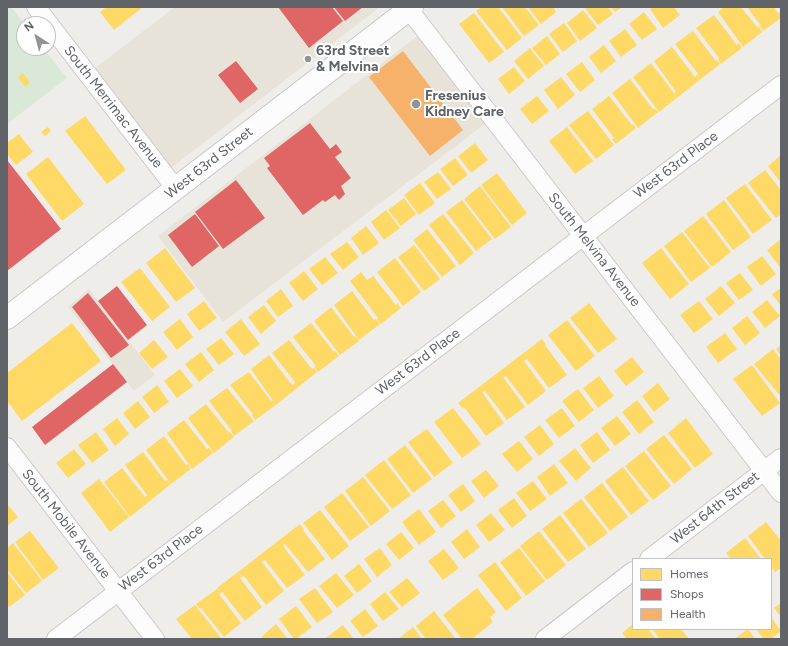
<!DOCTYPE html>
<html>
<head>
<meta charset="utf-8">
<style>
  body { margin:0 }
  #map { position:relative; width:788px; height:646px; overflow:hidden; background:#efedea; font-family:Figtree,sans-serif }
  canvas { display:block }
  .frame { position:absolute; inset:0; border:8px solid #606367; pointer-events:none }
  .legend { position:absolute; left:632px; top:558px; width:140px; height:72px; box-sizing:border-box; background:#fff; border:1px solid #bfc1c2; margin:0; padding:5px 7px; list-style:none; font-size:12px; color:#606367 }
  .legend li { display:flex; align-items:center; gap:8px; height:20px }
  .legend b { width:20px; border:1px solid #bfc1c2 }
  .north { position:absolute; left:16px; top:16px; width:40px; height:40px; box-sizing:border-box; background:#fff; border:1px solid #bfc1c2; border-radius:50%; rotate:324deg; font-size:11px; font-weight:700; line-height:16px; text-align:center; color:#606367 }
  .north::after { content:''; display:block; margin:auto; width:14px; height:18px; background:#929395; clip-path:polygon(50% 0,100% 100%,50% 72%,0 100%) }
</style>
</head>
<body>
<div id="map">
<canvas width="788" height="646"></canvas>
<div class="frame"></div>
<ul class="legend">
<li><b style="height:11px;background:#ffd966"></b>Homes</li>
<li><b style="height:11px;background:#e06666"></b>Shops</li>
<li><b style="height:11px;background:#f6b26b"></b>Health</li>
</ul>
<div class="north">N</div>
</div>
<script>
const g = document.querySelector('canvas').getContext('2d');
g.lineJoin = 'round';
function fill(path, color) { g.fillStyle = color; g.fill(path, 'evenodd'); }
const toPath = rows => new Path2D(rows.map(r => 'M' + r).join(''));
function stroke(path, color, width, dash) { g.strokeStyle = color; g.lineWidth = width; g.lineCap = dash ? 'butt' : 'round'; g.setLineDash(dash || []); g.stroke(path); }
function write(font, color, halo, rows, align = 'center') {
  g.font = font + ' Figtree,sans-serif'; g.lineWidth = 4; g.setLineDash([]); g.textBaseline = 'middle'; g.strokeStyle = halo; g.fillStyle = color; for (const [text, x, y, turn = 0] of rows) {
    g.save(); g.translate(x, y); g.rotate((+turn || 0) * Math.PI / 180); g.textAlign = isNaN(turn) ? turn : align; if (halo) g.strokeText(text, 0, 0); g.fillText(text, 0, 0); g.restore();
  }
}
const commercial = toPath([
  [175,7,380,7,167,171,90,72],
  [420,34,489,121,223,322,158,236],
  [89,289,155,375,134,391,68,307]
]);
const green = toPath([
  [7,7,11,7,25,24,24,48,43,48,67,78,7,124]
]);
const homes = toPath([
  [107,7,143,7,114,30,100,12],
  [482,7,498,7,522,38,507,50,476,11],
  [502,7,525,7,539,25,524,36],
  [528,7,553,7,556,12,541,24],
  [587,7,608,7,613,14,598,25,585,8],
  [611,7,622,7,615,12],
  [653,7,674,7,680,15,663,28,650,9],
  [724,7,741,7,758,28,759,27,762,32,743,47,718,12],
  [747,7,774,7,778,13,780,12,781,13,781,18,763,31,759,26,761,26],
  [583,10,597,28,580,41,567,23],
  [644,12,657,29,642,40,629,24],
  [474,13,504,52,489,63,459,24],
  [714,15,737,45,739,43,742,48,721,64,718,59,719,58,696,28],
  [564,23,577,41,563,52,549,34],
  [625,29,637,45,621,57,609,41],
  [693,31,716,61,717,60,720,64,659,112,633,77,651,63,674,93,676,92,654,61,672,47,695,77,698,74,675,44],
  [547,36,560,54,546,65,532,48],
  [604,45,616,61,601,73,589,57],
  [530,48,544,66,528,79,514,61],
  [582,62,595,80,580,92,566,74],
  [514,67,525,81,509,94,498,79],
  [23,73,30,83,25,87,18,77],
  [561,77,575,95,558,109,544,90],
  [630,79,653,109,654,108,658,112,638,128,612,93],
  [537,96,549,111,532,124,520,109],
  [609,96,632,125,633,124,636,128,616,144,612,139,614,138,592,109],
  [588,111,614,145,596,159,569,125],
  [85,116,126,170,107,184,65,131],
  [48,127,51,131,45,136,41,132],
  [567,127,593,161,575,174,549,141],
  [19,134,33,152,16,165,7,154,7,143],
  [475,143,488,160,471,173,458,156],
  [781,155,781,183,768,166],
  [48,157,84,204,62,221,26,174],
  [455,158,468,175,453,186,440,169],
  [765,170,781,190,781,214,776,218,748,183],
  [438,172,451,189,437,199,424,182],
  [497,173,527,213,512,225,481,185],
  [420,183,435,203,419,215,404,195],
  [745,184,772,220,753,234,726,198],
  [480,186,511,227,495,239,464,199],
  [404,198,416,214,401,226,388,210],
  [462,200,492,239,476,251,446,212],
  [724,200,751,237,733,250,706,214],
  [386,210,400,228,384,240,371,222],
  [443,214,474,253,460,265,429,225],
  [703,216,731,252,712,267,684,231],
  [366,226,379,243,363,255,351,238],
  [427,229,456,266,442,277,413,240],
  [682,232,710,268,691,282,664,246],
  [781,239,781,269,767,250],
  [347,242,359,257,343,270,330,254],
  [414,245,440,279,424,291,398,257],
  [165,248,195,288,176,302,146,263],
  [661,248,689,284,670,299,642,263],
  [762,256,776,274,761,286,747,267],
  [325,257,338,273,322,285,309,269],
  [395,258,421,292,403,306,377,272],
  [140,268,170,307,152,321,121,282],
  [304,271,318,289,303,301,289,283],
  [361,272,367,280,373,276,396,305,397,303,401,308,381,324,377,319,378,318,350,281],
  [740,273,753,290,739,300,726,283],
  [721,286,735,303,719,316,705,299],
  [781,288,781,306,772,294],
  [281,289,293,306,278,317,266,301],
  [352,291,374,320,376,319,380,324,359,340,334,305],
  [767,300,780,316,765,328,752,312],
  [204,301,217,318,199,331,187,314],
  [699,301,713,319,694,333,680,315],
  [589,303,617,339,598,353,570,318],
  [264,305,276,321,261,334,248,317],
  [331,307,354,337,355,336,359,341,340,355,314,321],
  [747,316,760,333,745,345,732,328],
  [180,319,193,337,177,350,163,332],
  [241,319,260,344,244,356,225,332],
  [567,320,595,356,576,371,548,335],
  [72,323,101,361,22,421,7,401,7,373],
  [311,323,334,352,335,351,339,356,318,372,314,367,316,366,293,337],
  [725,333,737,349,718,363,706,347],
  [221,338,234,354,219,365,206,349],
  [542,339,546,344,545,345,567,375,549,388,527,359,524,361,546,391,528,405,506,376,503,377,525,407,507,420,485,391,482,392,504,423,486,436,464,407,463,409,458,403],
  [154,340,168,357,152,369,139,353],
  [289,340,312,369,314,368,317,372,276,405,251,369,269,355,292,385,294,384,295,382,272,353],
  [781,345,781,356,776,349],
  [773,349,781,360,781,397,754,364],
  [201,352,214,370,199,382,185,364],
  [632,357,644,372,626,386,614,371],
  [752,365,780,403,762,416,733,379],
  [180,369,193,386,177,398,164,381],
  [249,372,271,401,272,400,276,405,255,420,252,415,253,414,230,385],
  [599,376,614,396,598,408,583,388],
  [658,383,670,399,654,412,642,396],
  [157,385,169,402,154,413,142,397],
  [227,388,254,421,234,436,231,431,232,431,209,401],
  [578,389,594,410,579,422,562,401],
  [637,400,654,422,639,434,622,412],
  [138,401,150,417,135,429,123,413],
  [206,404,229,433,230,432,234,437,214,453,188,418],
  [453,408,481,444,462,458,434,422],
  [562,408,575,426,559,438,545,420],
  [617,416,631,434,615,446,601,428],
  [117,418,129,434,115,446,103,429],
  [686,418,713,454,695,468,668,433],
  [184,420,207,449,209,448,213,453,192,469,167,433],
  [540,425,554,444,539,456,524,437],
  [427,429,453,463,434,477,408,442],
  [96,432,109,450,92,463,78,445],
  [597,432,610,450,593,463,580,445],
  [664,435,692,469,674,484,646,449],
  [164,436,186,465,188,464,191,469,171,484,146,450],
  [519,441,533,459,517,472,502,454],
  [405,445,432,479,413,493,387,459],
  [575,448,591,468,576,481,559,461],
  [74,449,86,464,68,478,56,463],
  [644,451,671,486,653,500,625,466],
  [143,452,165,481,167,480,171,484,130,517,104,482,122,468,145,497,147,495,125,465],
  [384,460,411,495,392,509,365,475],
  [554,464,568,483,550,496,537,477],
  [623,467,649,501,631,515,605,481],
  [486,470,499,486,484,498,471,481],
  [363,477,390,511,371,526,345,491],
  [99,479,129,517,110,532,81,493],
  [533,481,547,499,530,511,516,493],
  [602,483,628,517,610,531,584,497],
  [463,484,475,501,461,512,448,495],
  [342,493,369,527,350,541,324,507],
  [514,498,527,516,512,528,498,510],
  [581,499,608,533,589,547,563,513],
  [443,500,456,516,441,528,428,511],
  [7,504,18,517,7,526],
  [419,509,436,532,419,545,402,522],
  [320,510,349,546,332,560,303,523],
  [491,513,505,530,489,542,476,525],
  [560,515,586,549,568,562,542,529],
  [766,522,781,541,781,568,775,572,771,567,771,559,765,559,748,536],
  [300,524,304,529,303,530,325,559,308,572,285,544,283,546,305,575,287,588,265,560,262,562,284,591,266,605,244,576,243,577,238,572],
  [467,529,480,547,464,559,451,542],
  [30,531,59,568,43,580,15,542],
  [539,531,566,565,547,580,520,546],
  [401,532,414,548,399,560,386,544],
  [745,538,761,559,731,559,726,553],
  [13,543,42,581,26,593,7,569,7,548],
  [380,548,392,565,377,577,364,559],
  [519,548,545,581,526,596,500,562],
  [444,549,459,568,443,580,428,561],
  [495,562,522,598,506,611,478,575],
  [359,564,372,581,357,593,344,576],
  [7,572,25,595,9,607,7,604],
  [238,572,242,577,240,578,262,607,245,621,222,592,221,594,217,588],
  [336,573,354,595,337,608,319,586],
  [407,578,420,593,402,607,389,592],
  [315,588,333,612,317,623,299,599],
  [477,588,496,612,490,617,493,622,472,639,462,639,443,615],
  [217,589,221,593,219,594,241,623,224,637,201,608,200,609,196,604],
  [385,592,399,609,383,621,370,604],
  [781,603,781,617,774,608],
  [195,605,222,639,192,639,176,619],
  [296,606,312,627,296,639,294,639,279,619],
  [365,609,378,626,363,637,350,621],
  [434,611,456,639,426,639,416,626],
  [771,617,781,631,771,639,764,639,756,629,771,629],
  [276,624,288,639,263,639,261,637],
  [633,624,633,629,648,629,656,639,627,639,622,633],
  [343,625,354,639,327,639,326,638],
  [413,627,422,639,398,639],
  [652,629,681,629,689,639,660,639],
  [748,629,755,639,734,639]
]);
const shops = toPath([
  [278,7,332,7,343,21,309,48],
  [334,7,363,7,345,21],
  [236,61,258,89,240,103,218,75],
  [310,123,330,149,336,144,342,152,335,157,351,178,341,186,345,194,339,200,335,195,325,202,323,200,303,215,267,168,270,166,264,158],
  [7,160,61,229,7,271],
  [236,180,265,218,223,249,195,212],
  [195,214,219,246,192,267,168,235],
  [117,286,147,325,128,340,98,301],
  [88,293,129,345,111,358,72,307],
  [113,364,127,382,45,445,32,427]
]);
const health = toPath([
  [403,51,463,130,430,156,369,77]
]);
const street = toPath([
  [36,7,176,189],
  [407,7,781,493],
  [7,447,155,639],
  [649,559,781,458],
  [56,639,781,85],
  [545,639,633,571]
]);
const secondary = toPath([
  [7,318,412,7]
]);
const markers = [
  [308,59,4,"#929395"],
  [416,104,5,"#929395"]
];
const poiNames = [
  ["63rd Street",316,51],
  ["& Melvina",316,67],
  ["Fresenius",425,96],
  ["Kidney Care",425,112]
];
const streetNames = [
  ["South Merrimac Avenue",113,107,52],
  ["West 63rd Street",209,163,-38],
  ["West 63rd Place",676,165,-37],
  ["South Melvina Avenue",594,250,52],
  ["West 63rd Place",418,362,-37],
  ["West 64th Street",715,508,-38],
  ["South Mobile Avenue",66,524,52],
  ["West 63rd Place",161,558,-37]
];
fill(commercial, '#e7e3d9');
fill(green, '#dae8d7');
fill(homes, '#ffd966');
fill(shops, '#e06666');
fill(health, '#f6b26b');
stroke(street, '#c9c9c9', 20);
stroke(secondary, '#c9c9c9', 24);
stroke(street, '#fdfcfc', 18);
stroke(secondary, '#fdfcfc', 22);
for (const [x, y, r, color] of markers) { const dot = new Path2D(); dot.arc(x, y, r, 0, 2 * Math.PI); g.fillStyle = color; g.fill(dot); stroke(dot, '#fff', 1.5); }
write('bold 14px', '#606367', '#fff', poiNames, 'left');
write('14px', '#606367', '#fff', streetNames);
</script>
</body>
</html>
